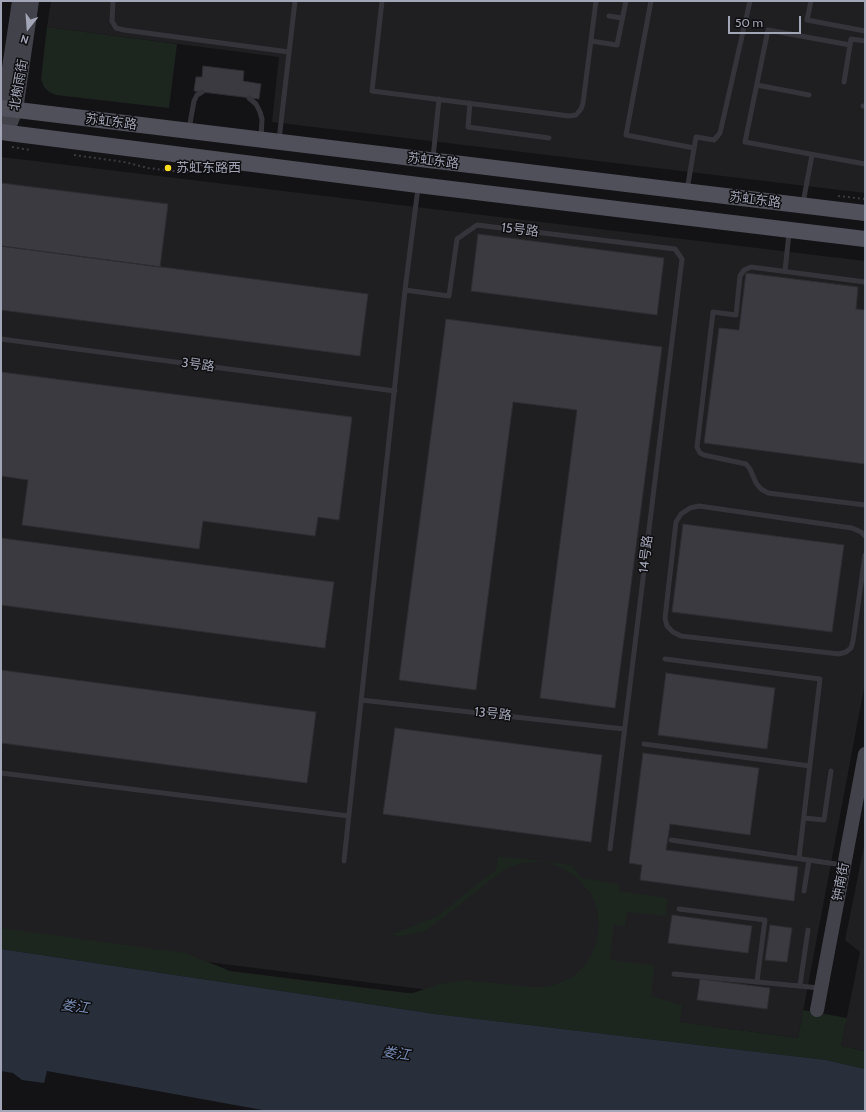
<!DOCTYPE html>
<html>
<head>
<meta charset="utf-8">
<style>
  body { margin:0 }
  #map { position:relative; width:866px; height:1112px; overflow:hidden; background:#131315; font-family:Cabin,sans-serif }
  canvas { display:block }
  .frame { position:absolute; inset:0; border:2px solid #a3a6b7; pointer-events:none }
  .north { position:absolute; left:8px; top:8px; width:40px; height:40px; -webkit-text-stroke:3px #0e0e10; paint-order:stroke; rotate:197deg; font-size:11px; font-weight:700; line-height:16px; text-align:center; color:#a3a6b7 }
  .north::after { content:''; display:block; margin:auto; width:14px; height:18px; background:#a3a6b7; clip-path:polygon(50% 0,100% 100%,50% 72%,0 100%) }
  .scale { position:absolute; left:728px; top:16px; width:73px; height:18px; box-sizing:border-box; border:2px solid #a3a6b7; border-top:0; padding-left:5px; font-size:12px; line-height:14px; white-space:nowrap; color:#a3a6b7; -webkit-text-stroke:3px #0e0e10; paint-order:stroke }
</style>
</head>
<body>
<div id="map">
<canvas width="866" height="1112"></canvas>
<div class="frame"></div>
<div class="north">N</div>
<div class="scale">50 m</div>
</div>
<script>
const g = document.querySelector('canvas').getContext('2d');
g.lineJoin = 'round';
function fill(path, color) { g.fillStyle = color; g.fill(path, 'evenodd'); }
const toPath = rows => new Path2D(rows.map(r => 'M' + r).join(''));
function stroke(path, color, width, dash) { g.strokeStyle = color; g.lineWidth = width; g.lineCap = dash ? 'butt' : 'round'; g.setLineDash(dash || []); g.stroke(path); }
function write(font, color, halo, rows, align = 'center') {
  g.font = font + ' Cabin,"Noto Sans SC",sans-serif'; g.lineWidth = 3; g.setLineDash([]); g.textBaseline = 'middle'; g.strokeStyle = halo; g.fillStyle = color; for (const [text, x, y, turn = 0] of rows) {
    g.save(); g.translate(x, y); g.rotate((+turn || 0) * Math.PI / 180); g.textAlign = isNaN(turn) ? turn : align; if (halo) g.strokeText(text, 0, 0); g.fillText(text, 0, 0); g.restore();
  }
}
const built = toPath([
  [51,1,865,1,865,193,272,122,279,57,47,27],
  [1,157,865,261,865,683,798,1038,604,1012,1,936],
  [865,841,865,1051,841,1046,860,952,845,940]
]);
const green = toPath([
  [47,27,177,44,169,108,56,95,49,92,44,87,41,79],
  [498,856,572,865,581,878,619,884,619,891,668,898,665,916,627,912,625,926,614,925,610,960,655,965,651,996,682,1005,680,1022,798,1038,803,1010,847,1018,841,1046,865,1051,865,1069,826,1060,435,1014,1,949,1,928,186,953,230,971,407,993,413,993,439,984,465,980,534,987,546,987,559,983,574,976,583,967,590,958,596,943,599,926,597,909,591,894,577,878,562,868,545,862,521,863,505,869,431,927,423,932,402,936,389,935,438,916,477,884,496,870]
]);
const water = toPath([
  [1,949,435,1014,826,1060,865,1069,865,1111,268,1111,47,1071,44,1083,22,1080,13,1073,1,1071]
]);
const building = toPath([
  [203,66,244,71,243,81,261,84,259,99,194,91,196,77,202,77,203,66],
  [1,183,168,204,160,267,1,246,1,183],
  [478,234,664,258,657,315,471,291,478,234],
  [1,246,368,294,360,356,1,310,1,246],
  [746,273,858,287,856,309,865,310,865,464,704,443,719,328,739,330,746,273],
  [446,319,662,347,615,708,540,698,577,410,513,402,476,690,399,680,446,319],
  [1,372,352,417,339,520,318,517,315,536,203,521,199,549,22,525,28,480,1,476,1,372],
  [683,524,844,545,832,632,672,612,683,524],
  [1,538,334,582,325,648,1,605,1,538],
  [1,670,316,712,307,783,1,743,1,670],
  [666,673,775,688,767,749,658,735,666,673],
  [395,728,602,755,591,842,383,814,395,728],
  [643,753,759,768,750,835,670,824,666,850,798,867,794,901,640,880,642,865,629,863,643,753],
  [672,915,752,926,748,953,668,943,672,915],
  [770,925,792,928,787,962,765,960,770,925],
  [700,979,770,988,767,1009,697,1000,700,979]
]);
const path = toPath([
  [12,147,30,150],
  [74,155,124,162,148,168,181,172,206,172],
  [838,196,865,199]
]);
const lane = toPath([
  [113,1,112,21,116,28,124,30,289,52],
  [382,1,372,91,569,116,576,115,581,109,583,103,596,1],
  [651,1,626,135,694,148],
  [811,1,807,20,865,31],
  [609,16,622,18],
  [591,41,617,45,626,1],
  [850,45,768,30,745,142,865,164],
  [844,82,851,39,865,41],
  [757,85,809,95],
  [249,98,256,104,260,112,262,119,261,137],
  [470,103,468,127,549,138],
  [863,106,865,106],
  [189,129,194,101,197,95,202,92],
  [279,140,295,1],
  [433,158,439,99],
  [687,190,696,137,714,140,720,133,750,1],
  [803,203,812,155],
  [785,271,789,233],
  [865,282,751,267,744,270,740,276,736,315,713,312,697,447,700,453,704,455,746,464,750,469,756,483,761,489,768,493,865,505],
  [405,290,449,296,457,239,477,225,675,249,682,259,610,849],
  [1,339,395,391],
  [865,536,861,532,852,528,699,506,690,508,681,514,676,522,665,618,667,626,673,632,681,636,839,654,846,652,851,648,853,641,865,555],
  [665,659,820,679,799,858],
  [361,700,624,729],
  [644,744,810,766],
  [1,773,349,816],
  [804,818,824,820,831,771],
  [671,840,843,865],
  [344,861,405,290,418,188],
  [804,891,809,860],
  [679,909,765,920,757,981],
  [674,974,820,988],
  [800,985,808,930]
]);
const secondary = toPath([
  [5,118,3,108,19,1],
  [7,132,16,110,32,1],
  [817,1010,865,754]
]);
const primary = toPath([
  [1,108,865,213],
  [1,132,418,185,865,239]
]);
const markers = [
  [168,168,4,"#ffde21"]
];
const streetNames = [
  ["北榭雨街",19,85,-80],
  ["苏虹东路",111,122,7],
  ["苏虹东路",433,161,7],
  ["苏虹东路",755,200,7],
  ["15号路",520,230,7],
  ["3号路",198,365,8],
  ["14号路",646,554,-83],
  ["13号路",493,714,6],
  ["钟南街",841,882,-79]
];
const poiNames = [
  ["苏虹东路西",176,168]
];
const waterNames = [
  ["娄江",75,1007,8],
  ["娄江",396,1054,8]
];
fill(built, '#1f1f22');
fill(green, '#1d251f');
fill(water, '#282f3a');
fill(building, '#3b3a40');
stroke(building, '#2e2d31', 1);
stroke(path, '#3a3a41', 2, [2, 3]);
stroke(lane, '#34343a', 5);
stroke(secondary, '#42424b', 14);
stroke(primary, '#4f505a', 16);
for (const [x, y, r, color] of markers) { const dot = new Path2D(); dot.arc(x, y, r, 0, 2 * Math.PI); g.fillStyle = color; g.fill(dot); stroke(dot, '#0e0e10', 1.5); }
write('13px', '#a3a6b7', '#0e0e10', streetNames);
write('13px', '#a3a6b7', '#0e0e10', poiNames, 'left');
write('italic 14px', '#778cb5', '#0e0e10', waterNames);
</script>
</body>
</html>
